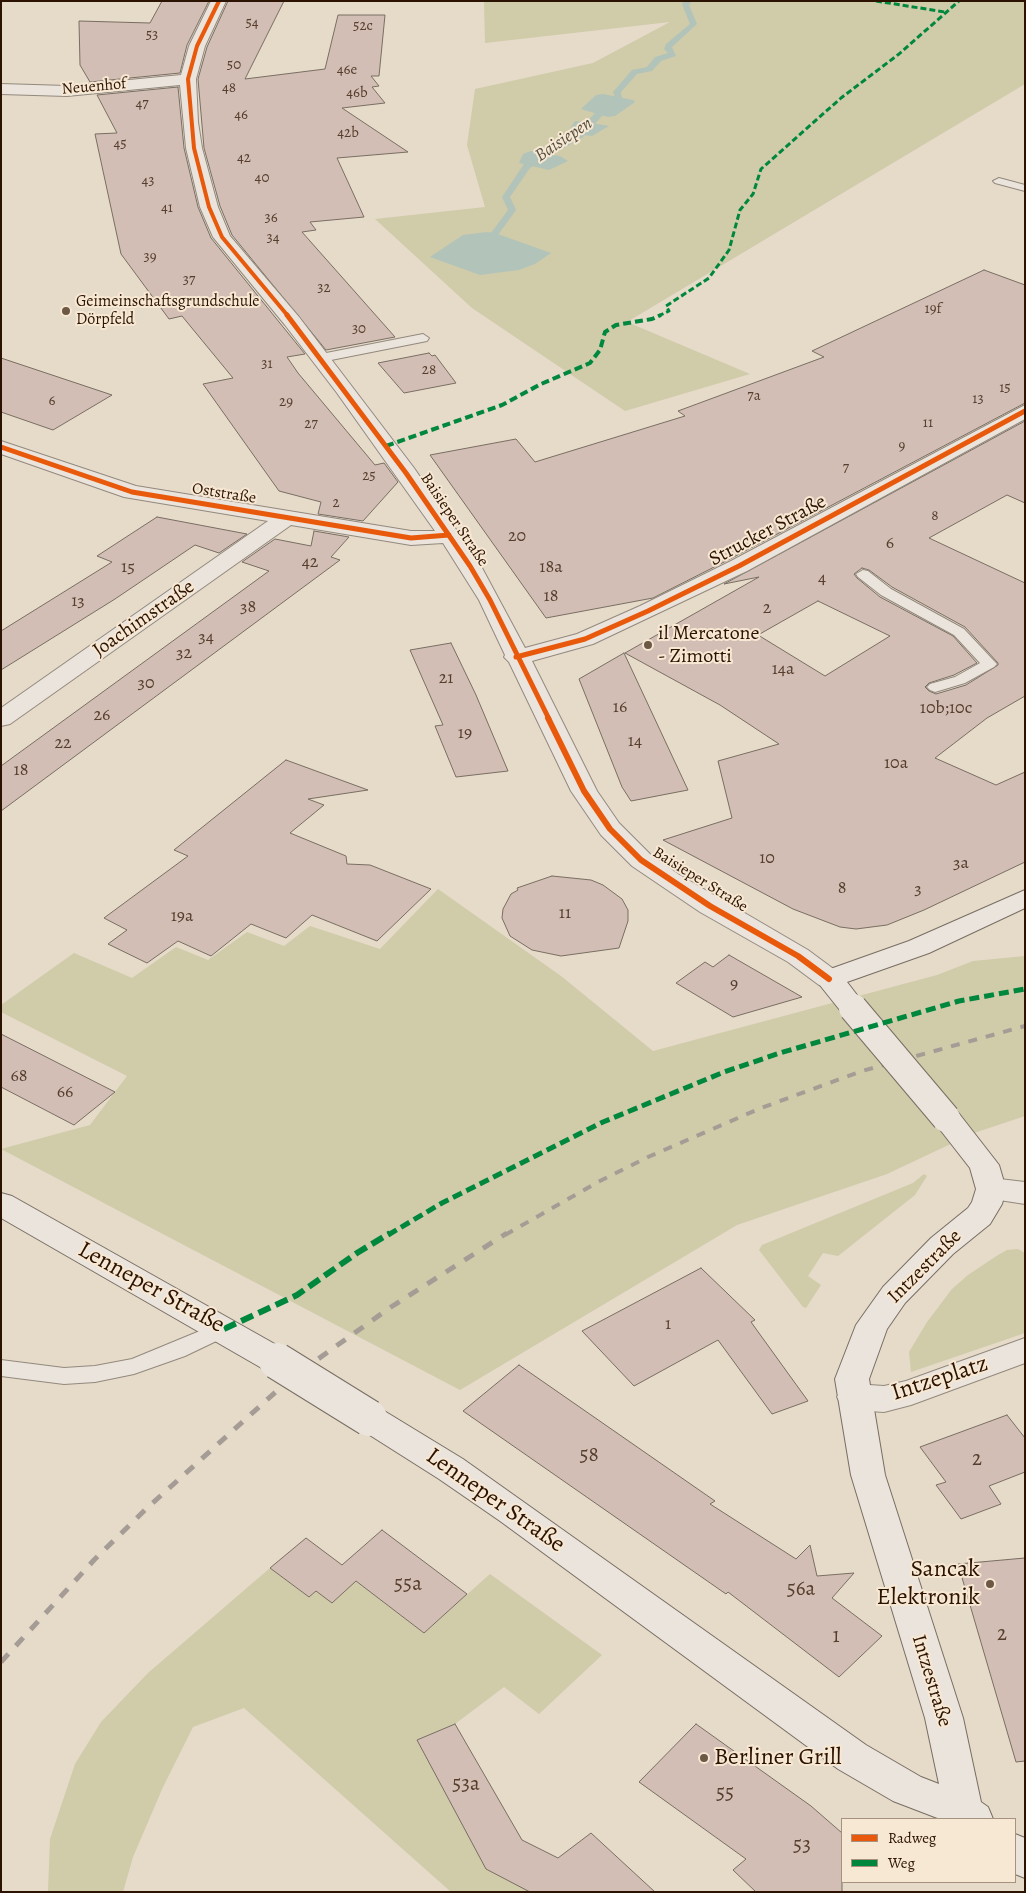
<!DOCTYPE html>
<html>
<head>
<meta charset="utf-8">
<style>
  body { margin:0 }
  #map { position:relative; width:1026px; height:1893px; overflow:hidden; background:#e6dac9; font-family:Alegreya,serif }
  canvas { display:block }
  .frame { position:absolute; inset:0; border:2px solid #2c1200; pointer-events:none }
  .legend { position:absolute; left:841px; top:1818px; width:175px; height:65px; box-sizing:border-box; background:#f7e8d3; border:1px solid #a6927f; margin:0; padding:6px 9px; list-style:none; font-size:15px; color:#2c1200 }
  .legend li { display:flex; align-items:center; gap:10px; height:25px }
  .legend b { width:25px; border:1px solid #a6927f }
</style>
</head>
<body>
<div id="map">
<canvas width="1026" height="1893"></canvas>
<div class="frame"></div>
<ul class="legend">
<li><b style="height:6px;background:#e8590c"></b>Radweg</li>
<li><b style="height:6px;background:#00873e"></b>Weg</li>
</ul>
</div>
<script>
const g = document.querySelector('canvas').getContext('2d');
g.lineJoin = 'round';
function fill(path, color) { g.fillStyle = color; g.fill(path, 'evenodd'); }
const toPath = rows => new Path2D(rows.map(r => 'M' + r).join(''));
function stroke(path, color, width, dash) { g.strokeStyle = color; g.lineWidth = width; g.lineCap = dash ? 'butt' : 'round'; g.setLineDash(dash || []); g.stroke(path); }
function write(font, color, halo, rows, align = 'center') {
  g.font = font + ' Alegreya,serif'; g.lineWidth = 4; g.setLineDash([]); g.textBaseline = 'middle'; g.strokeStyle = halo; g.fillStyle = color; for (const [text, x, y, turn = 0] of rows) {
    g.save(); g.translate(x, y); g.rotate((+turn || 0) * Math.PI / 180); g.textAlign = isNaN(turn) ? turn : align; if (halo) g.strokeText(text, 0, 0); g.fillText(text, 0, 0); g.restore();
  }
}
const green = toPath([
  [484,1,1025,1,1025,84,627,322,750,374,625,411,472,308,375,219,485,207,467,145,475,89,593,63,670,22,485,43],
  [438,889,561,976,653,1051,937,975,973,961,1025,956,1025,1116,974,1133,887,1174,737,1225,460,1390,1,1149,90,1125,127,1076,1,1012,1,1005,74,953,132,978,176,947,208,960,247,932,284,946,310,926,380,949],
  [924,1174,927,1176,915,1195,838,1256,823,1253,808,1276,821,1285,806,1308,803,1307,759,1250,762,1245,913,1183],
  [1018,1249,1025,1253,1025,1333,911,1372,909,1352,927,1322,952,1289,968,1275,998,1255,1007,1250],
  [270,1568,309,1597,316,1591,356,1581,424,1633,490,1574,602,1655,539,1714,504,1687,455,1724,417,1740,530,1892,451,1892,244,1708,193,1727,163,1787,133,1857,123,1892,48,1892,50,1839,75,1764,101,1722,148,1673]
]);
const water = toPath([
  [603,94,633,100,635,102,615,116,608,117,581,109,596,95],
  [575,121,591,123,609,126,592,136,567,133],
  [531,151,560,156,568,161,549,170,519,163,523,154],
  [487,232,495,233,551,253,535,264,519,270,480,275,430,257,463,235]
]);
const stream = toPath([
  [684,1,692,1,689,5,697,24,672,47,676,56,661,61,652,71,637,74,621,92,622,99,601,117,583,137,530,168,510,197,516,210,498,235,492,235,491,233,508,210,502,197,524,164,577,133,595,113,615,97,613,92,632,70,647,67,655,57,668,53,664,49,666,44,690,24,682,4,684,1]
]);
const building = toPath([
  [162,1,209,1,187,45,180,73,90,82,80,65,79,21,150,23,162,1],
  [228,1,284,1,245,79,325,69,338,15,385,15,379,76,371,76,379,86,372,87,385,103,342,108,408,152,337,158,364,217,310,222,316,230,302,232,395,337,326,350,232,235,220,206,204,148,198,79,207,47,228,1],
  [178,87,184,148,198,207,211,238,305,354,287,357,298,373,375,465,384,463,398,482,363,521,318,514,321,502,279,491,203,384,233,378,182,316,169,319,121,254,95,134,117,133,97,95,178,87],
  [984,270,1025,285,1025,403,730,559,653,598,546,618,430,455,516,439,535,462,685,416,678,411,824,357,812,351,984,270],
  [429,353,432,356,435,355,456,383,404,393,378,363,429,353],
  [1,358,112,395,53,430,1,412,1,358],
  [1025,421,1025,503,1007,495,929,538,1025,583,1025,696,987,718,935,758,996,785,1025,772,1025,862,924,910,887,925,856,929,840,927,793,909,663,840,732,818,718,761,779,744,720,705,625,653,759,577,724,584,1025,421],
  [862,568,869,570,892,587,965,627,998,663,998,665,966,685,936,694,929,691,925,687,929,683,954,675,977,663,953,636,880,597,857,578,854,574,862,568],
  [818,601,890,636,825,676,758,635,818,601],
  [157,517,247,534,219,553,195,545,115,599,1,670,1,631,112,562,97,556,157,517],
  [314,531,349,537,331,557,340,560,1,811,1,766,269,571,242,562,275,539,311,546,314,531],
  [451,643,476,695,508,771,456,777,435,726,443,725,410,650,451,643],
  [624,653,688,790,631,801,622,787,579,679,624,653],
  [286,760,368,790,308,799,324,805,290,833,346,856,347,864,370,865,431,889,377,941,312,915,286,938,251,924,211,956,178,941,147,963,108,944,127,930,104,918,188,856,174,850,286,760],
  [552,876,591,880,603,885,622,899,628,910,628,921,619,948,561,956,532,950,510,936,502,918,503,909,511,894,518,890,517,888,552,876],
  [729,955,802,997,733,1017,676,983,705,962,713,967,729,955],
  [1,1034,115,1092,74,1125,1,1087,1,1034],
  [701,1268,755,1320,751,1322,808,1401,772,1414,718,1340,634,1386,582,1331,701,1268],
  [519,1365,715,1501,710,1504,796,1559,810,1545,817,1576,854,1573,832,1598,882,1636,839,1677,728,1592,726,1594,463,1411,519,1365],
  [1007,1415,1025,1438,1025,1472,989,1486,1001,1504,961,1519,936,1485,946,1482,920,1447,1007,1415],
  [382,1530,467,1594,424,1633,356,1581,332,1603,316,1591,309,1597,270,1568,306,1538,342,1565,382,1530],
  [1025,1558,1025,1761,1016,1762,958,1564,1025,1558],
  [455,1724,522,1840,558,1858,591,1833,655,1892,530,1892,486,1869,417,1740,455,1724],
  [696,1724,811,1806,842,1833,842,1892,756,1892,733,1870,746,1859,639,1782,696,1724]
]);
const service = toPath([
  [999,178,1025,185,1025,191,995,183,993,181,999,178],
  [423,334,429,338,427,341,321,362,315,358,321,354,423,334],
  [863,570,868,571,891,589,964,629,994,661,997,664,994,667,965,683,935,692,930,690,927,687,930,684,955,677,980,663,954,635,881,595,858,577,856,574,863,570],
  [224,1321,231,1324,234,1329,231,1334,185,1356,134,1374,95,1382,64,1384,1,1376,1,1360,64,1368,95,1366,132,1359,224,1321]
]);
const minor = toPath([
  [211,1,226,1,205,46,196,79,198,122,202,148,218,207,230,236,299,317,414,468,481,566,525,648,577,634,640,606,731,561,1025,405,1025,419,747,571,593,644,532,661,597,791,619,823,650,854,678,874,808,950,839,973,843,979,839,985,829,988,819,985,788,962,700,912,632,866,601,835,571,791,509,662,504,657,505,655,479,600,443,543,411,545,291,525,10,724,1,726,1,708,268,521,124,497,1,454,1,441,136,486,411,531,435,531,337,393,285,325,213,237,200,207,186,148,180,85,67,96,1,94,1,84,67,86,181,75,189,46,211,1],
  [991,1178,1025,1182,1025,1204,980,1197,976,1189,980,1181,991,1178],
  [1025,1338,1025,1363,911,1405,884,1412,854,1410,842,1406,837,1397,842,1388,854,1384,884,1386,906,1381,1025,1338]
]);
const secondary = toPath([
  [1025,890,1025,908,929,953,847,982,867,1008,863,1014,853,1017,843,1014,815,979,819,973,909,941,1025,890],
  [946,1108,957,1111,999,1165,1006,1189,1002,1204,990,1224,953,1254,905,1303,887,1329,869,1379,885,1475,963,1718,981,1802,988,1807,993,1819,940,1819,893,1801,838,1769,500,1521,439,1479,357,1427,352,1418,357,1409,369,1405,381,1409,463,1459,866,1745,921,1777,939,1784,925,1718,851,1475,835,1379,856,1325,883,1287,931,1238,968,1208,972,1202,976,1189,970,1168,931,1118,935,1111,946,1108],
  [1,1193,12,1196,289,1352,293,1361,289,1370,277,1373,265,1370,1,1218,1,1193],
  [1015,1834,1025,1838,1025,1878,1015,1874,1015,1834]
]);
const railFar1 = toPath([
  [505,1235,598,1182,648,1157,761,1108,862,1071,1025,1026]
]);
const rail = toPath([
  [1,1662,94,1560,146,1509,290,1379,391,1307,507,1233]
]);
const secondaryBridgeFar1 = toPath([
  [853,1008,946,1118]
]);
const secondaryBridge = toPath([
  [277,1361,369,1418]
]);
const quietFar3 = toPath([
  [876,1,945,12],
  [658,316,669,311,666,306,709,278,729,250,740,210,753,194,761,169,841,98,899,54,959,1]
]);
const quietFar2 = toPath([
  [386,446,502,405,541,384,590,363,600,350,605,332,616,325,652,319,661,315]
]);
const quietFar1 = toPath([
  [388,1235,442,1203,603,1122,724,1072,780,1053,959,1001,1025,989]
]);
const quiet = toPath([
  [224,1329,297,1295,357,1253,390,1233]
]);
const cyclewayFar2 = toPath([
  [219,1,197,46,188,79,194,148,209,207,222,237,288,316]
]);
const cyclewayFar1 = toPath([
  [287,315,406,473,470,566,490,600,549,719],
  [1,447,132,492,411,538,449,535],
  [516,657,585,639,648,611,739,566,1025,411]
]);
const cycleway = toPath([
  [548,718,584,791,610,829,641,860,710,906,798,956,829,979]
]);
const markers = [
  [66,311,5,"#6d5846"],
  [648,645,5,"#6d5846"],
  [990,1584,5,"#6d5846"],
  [704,1758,5,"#6d5846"]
];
const farNumbernames = [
  ["54",252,23],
  ["52c",363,26],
  ["53",152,35],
  ["50",234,65],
  ["46e",347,70],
  ["48",229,88],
  ["46b",357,93],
  ["47",142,104],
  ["46",241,115],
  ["42b",348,133],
  ["45",120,144],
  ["42",244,158],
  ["40",262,178],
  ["43",148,181],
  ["41",167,208],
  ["36",271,218],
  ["34",273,238],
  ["39",150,257],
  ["37",189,280],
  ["32",324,288],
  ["19f",933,309],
  ["30",359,329],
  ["31",267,364],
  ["28",429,370],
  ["15",1005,388],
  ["7a",754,396],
  ["13",978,399],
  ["6",52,401],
  ["29",286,402],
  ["11",928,423],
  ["27",311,424],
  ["9",902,446],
  ["7",846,468],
  ["25",369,476],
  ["2",336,503],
  ["8",935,516]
];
const farStreetnames = [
  ["Neuenhof",94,87,-5],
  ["Oststraße",224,494,9],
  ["Baisieper Straße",454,520,56],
  ["Baisieper Straße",700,880,32]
];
const farPoinames = [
  ["Geimeinschaftsgrundschule",76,302],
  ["Dörpfeld",76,320]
];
const farWaternames = [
  ["Baisiepen",564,140,-34]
];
const numberNames = [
  ["20",517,537],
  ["6",890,544],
  ["42",310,563],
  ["15",128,568],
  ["18a",551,568],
  ["4",822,579],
  ["18",551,597],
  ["13",78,602],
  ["38",248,608],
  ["2",767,609],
  ["34",206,638],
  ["32",184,654],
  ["14a",783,670],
  ["21",446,679],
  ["30",146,684],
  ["16",620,708],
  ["10b;10c",946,709],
  ["26",102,716],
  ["19",465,734],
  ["14",635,742],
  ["22",63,744],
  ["10a",896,764],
  ["18",21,771],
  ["10",767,859],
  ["3a",961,864],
  ["8",842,889],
  ["3",918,890],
  ["11",565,914],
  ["19a",182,917],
  ["9",734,985],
  ["68",19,1077],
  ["66",65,1093],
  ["1",668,1325]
];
const streetNames = [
  ["Strucker Straße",768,531,-28],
  ["Joachimstraße",144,619,-35],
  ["Intzestraße",925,1267,-45],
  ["Intzestraße",931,1681,73]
];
const poiNames = [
  ["il Mercatone",658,634],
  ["- Zimotti",658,657]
];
const nearNumbernames = [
  ["58",589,1456],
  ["2",977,1460],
  ["55a",408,1585],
  ["56a",801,1590],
  ["2",1002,1635],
  ["1",836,1637],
  ["53a",466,1785],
  ["55",725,1794],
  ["53",802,1846]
];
const nearStreetnames = [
  ["Lenneper Straße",151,1288,29],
  ["Intzeplatz",940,1379,-18],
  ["Lenneper Straße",495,1501,35]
];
const nearPoinames = [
  ["Sancak",980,1570],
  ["Elektronik",980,1598],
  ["Berliner Grill",714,1758,"left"]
];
fill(green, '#d0cba9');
fill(water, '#b2c4ba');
fill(stream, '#b2c4ba');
fill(building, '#d2beb4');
stroke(building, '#786e62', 1);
stroke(service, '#93897d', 2);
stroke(minor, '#93897d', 2);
stroke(secondary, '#786e62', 2);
fill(service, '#eae4dc');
fill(minor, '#eae4dc');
fill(secondary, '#eae4dc');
stroke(railFar1, '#a59d95', 4, [9, 9]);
stroke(rail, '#a59d95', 5, [11, 11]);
stroke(secondaryBridgeFar1, '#786e62', 30, []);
stroke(secondaryBridge, '#786e62', 38, []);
stroke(secondaryBridgeFar1, '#eae4dc', 28);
stroke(secondaryBridge, '#eae4dc', 36);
stroke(quietFar3, '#00873e', 3, [6, 3]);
stroke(quietFar2, '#00873e', 4, [8, 4]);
stroke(quietFar1, '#00873e', 5, [10, 5]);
stroke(quiet, '#00873e', 6, [13, 6]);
stroke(cyclewayFar2, '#e8590c', 4);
stroke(cyclewayFar1, '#e8590c', 5);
stroke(cycleway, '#e8590c', 6);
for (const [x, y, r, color] of markers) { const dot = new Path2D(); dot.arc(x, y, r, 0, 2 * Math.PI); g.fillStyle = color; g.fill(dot); stroke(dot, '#f7e8d3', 2); }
write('15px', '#563d2d', null, farNumbernames);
write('16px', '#2c1200', '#f7e8d3', farStreetnames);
write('16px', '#2c1200', '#f7e8d3', farPoinames, 'left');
write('italic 18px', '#534d3f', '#f7e8d3', farWaternames);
write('18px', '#563d2d', null, numberNames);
write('20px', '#2c1200', '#f7e8d3', streetNames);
write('20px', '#2c1200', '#f7e8d3', poiNames, 'left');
write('21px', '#563d2d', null, nearNumbernames);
write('24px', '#2c1200', '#f7e8d3', nearStreetnames);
write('24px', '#2c1200', '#f7e8d3', nearPoinames, 'right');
</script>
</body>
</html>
